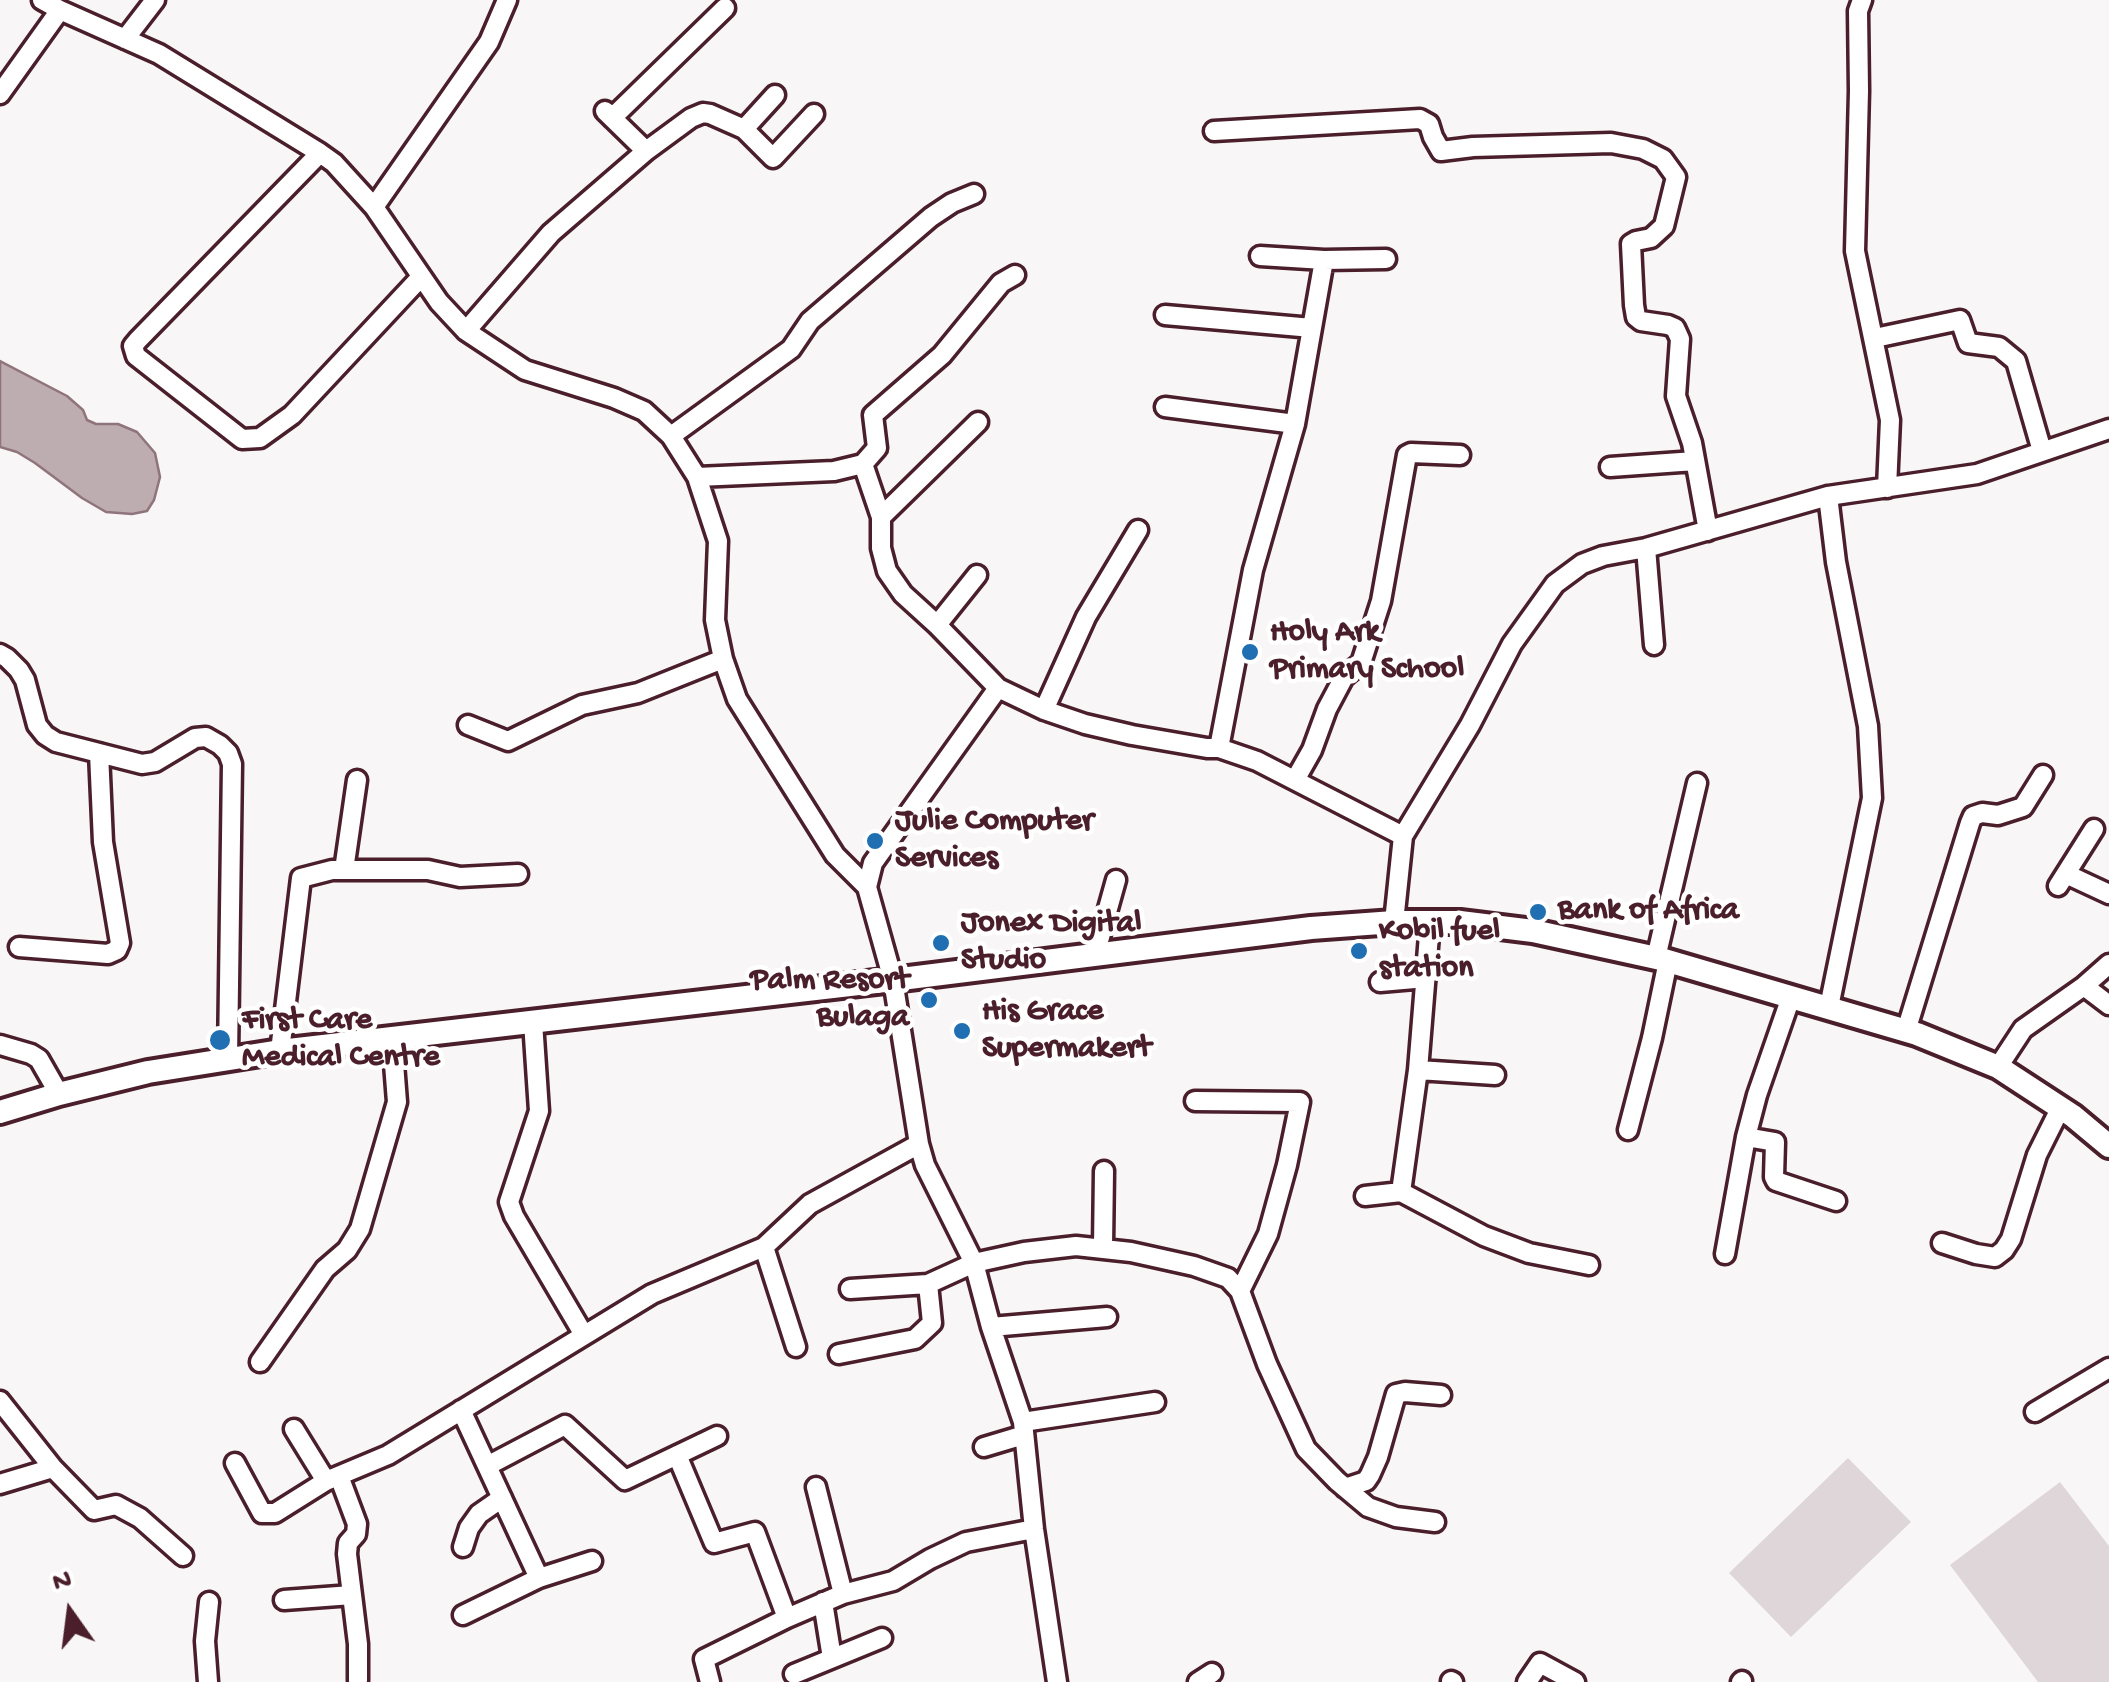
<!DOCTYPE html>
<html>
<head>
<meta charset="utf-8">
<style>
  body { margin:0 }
  #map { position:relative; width:2109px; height:1682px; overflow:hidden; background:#f8f6f7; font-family:"Gochi Hand",sans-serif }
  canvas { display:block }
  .north { position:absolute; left:20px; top:1562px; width:100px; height:100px; -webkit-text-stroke:8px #fff; paint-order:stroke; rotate:346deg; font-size:28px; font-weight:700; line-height:40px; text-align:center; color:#4a1f2b }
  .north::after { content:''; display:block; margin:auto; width:35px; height:45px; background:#4a1f2b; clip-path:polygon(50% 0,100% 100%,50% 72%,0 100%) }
</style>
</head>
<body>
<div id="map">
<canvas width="2109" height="1682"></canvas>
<div class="north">N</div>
</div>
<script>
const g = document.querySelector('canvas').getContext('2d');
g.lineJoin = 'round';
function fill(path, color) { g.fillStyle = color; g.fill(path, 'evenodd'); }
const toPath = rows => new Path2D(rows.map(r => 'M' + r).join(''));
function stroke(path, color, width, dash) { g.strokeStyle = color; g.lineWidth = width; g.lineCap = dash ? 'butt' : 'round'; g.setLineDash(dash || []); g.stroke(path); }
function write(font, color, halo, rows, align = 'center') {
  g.font = font + ' "Gochi Hand",sans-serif'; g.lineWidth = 9; g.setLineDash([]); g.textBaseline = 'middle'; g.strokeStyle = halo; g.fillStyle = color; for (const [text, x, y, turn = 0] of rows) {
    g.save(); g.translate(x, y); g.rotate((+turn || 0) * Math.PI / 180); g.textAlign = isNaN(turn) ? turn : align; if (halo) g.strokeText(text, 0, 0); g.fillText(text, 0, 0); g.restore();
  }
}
const green = toPath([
  [1848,1458,1911,1522,1791,1637,1729,1573],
  [2060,1482,2109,1546,2109,1682,2038,1682,1950,1565]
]);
const water = toPath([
  [0,361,67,396,83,410,87,420,96,424,118,424,137,432,155,453,160,477,154,500,147,511,132,514,106,512,82,498,35,463,17,452,0,447,0,361]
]);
const minor = toPath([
  [42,0,60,10,159,54,320,153,334,163,374,207,439,302,466,331,525,370,614,398,644,411,671,436,697,477,718,541,715,620,723,659,737,699,835,855,867,887,893,980,919,1144,925,1165,974,1263,991,1327,1023,1422,1034,1529,1057,1682],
  [1862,0,1858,11,1859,91,1855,251,1890,420,1887,488],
  [125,39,155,0],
  [0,94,60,10],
  [605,111,646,151],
  [612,118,725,8],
  [744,129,775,95],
  [1214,131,1420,119,1429,124,1433,137,1441,151,1473,147,1611,143,1643,149,1663,159,1676,177,1664,226,1651,238,1636,241,1631,244,1634,305,1636,317,1641,321,1668,325,1675,328,1680,339,1676,396,1692,443,1708,531],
  [320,153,138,340,133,346,136,356,242,439,260,438,292,415,421,277],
  [374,207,489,42,507,0],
  [1260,256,1324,260,1386,259],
  [1165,315,1312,328],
  [466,331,551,233,646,151,691,118,703,113,710,114,744,129,773,158,814,114],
  [1875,338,1960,320,1968,343,1999,347,2016,361,2042,451],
  [1165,407,1295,424],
  [671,436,791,349,810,321,931,217,952,203,974,194],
  [863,464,881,517,881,548,887,571,903,594,937,625,998,688,1044,710,1085,724,1132,735,1207,748,1219,748,1257,761,1403,836,1394,922],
  [1610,467,1695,461],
  [697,477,834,471,863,464,877,448,873,415,942,355,1001,283,1015,275],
  [1828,496,1836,562,1868,726,1872,798,1829,1007],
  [881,517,978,422],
  [1646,548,1654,645],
  [937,625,977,575],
  [0,654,7,658,19,670,25,680,37,725,45,735,56,742,142,764,155,762,195,738,206,737,220,745,228,753,232,764,228,1058],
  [1044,710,1086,617,1138,530],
  [468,725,508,741,582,705,638,693,723,659],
  [1219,748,1253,570,1295,424,1324,260],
  [1295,780,1312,750,1327,709,1344,677,1361,663,1381,601,1407,455,1411,453,1460,455],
  [1403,836,1470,725,1512,644,1555,584,1582,564,1603,556,1646,548,1828,496,1977,474,2109,429],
  [344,870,357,780],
  [2066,874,2109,894],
  [2058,886,2094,829],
  [867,887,873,863,998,688],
  [19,947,108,954,117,950,120,943,103,842,99,753],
  [1095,955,1116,880],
  [1656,958,1697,783],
  [1380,982,1426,978],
  [2084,986,2109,1005],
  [533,1022,539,1111,509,1202,514,1216,584,1335],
  [1906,1031,1970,823,1973,816,1982,813,1998,815,2023,807,2043,775],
  [0,1045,31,1054,39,1059,59,1094],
  [280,1051,301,878,332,870,428,870,460,877,518,874],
  [1998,1067,2023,1029,2084,986,2109,964],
  [1418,1070,1495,1075],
  [1195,1101,1300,1102,1287,1165,1268,1234,1240,1291],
  [1628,1130,1652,1038,1668,961],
  [1746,1137,1775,1142,1774,1177,1776,1181,1836,1201],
  [1401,1192,1418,1070,1430,923],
  [1365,1196,1401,1192,1484,1236,1529,1253,1589,1265],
  [1942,1243,1976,1254,1995,1257,2004,1250,2011,1239,2037,1155,2060,1109],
  [764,1247,796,1347],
  [1103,1247,1104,1171],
  [1725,1254,1746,1137,1757,1095,1791,997],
  [850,1289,928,1284,974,1263,1024,1252,1076,1246,1131,1252,1194,1266,1228,1278,1240,1291,1267,1364,1306,1449,1337,1481,1368,1507,1396,1517,1435,1522],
  [991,1327,1107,1317],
  [839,1354,915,1339,932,1323,928,1284],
  [260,1362,325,1269,347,1250,360,1229,397,1102,392,1038],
  [0,1401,53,1468,94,1510,116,1505,140,1518,183,1556],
  [461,1410,539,1578],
  [2035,1412,2109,1368],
  [1023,1422,1155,1402],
  [294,1429,326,1481],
  [984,1447,1024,1435],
  [677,1455,714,1543,755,1532,787,1618],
  [235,1463,262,1513,275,1513,326,1481,388,1455,652,1294,764,1247,810,1204,919,1144],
  [487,1466,565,1425,625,1480,717,1436],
  [339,1476,357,1524,356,1534,348,1543,347,1554,358,1644,358,1680],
  [0,1484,53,1468],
  [816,1487,843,1594],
  [1345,1488,1366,1481,1370,1475,1378,1457,1396,1394,1405,1392,1441,1395],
  [463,1547,469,1528,479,1514,502,1498],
  [284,1600,352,1595],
  [823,1602,832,1658],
  [463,1615,539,1578,592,1561],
  [794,1674,882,1638],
  [1451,1681,1453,1682],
  [208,1682,205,1641,209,1602],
  [710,1682,704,1659,787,1618,843,1594,893,1581,930,1559,966,1542,1034,1529],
  [1198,1682,1212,1673],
  [1527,1682,1540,1663,1575,1682],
  [1741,1682,1742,1681]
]);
const major = toPath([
  [0,1112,59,1094,148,1072,280,1051,893,980,1311,928,1394,922,1460,922,1533,931,1661,959,1917,1034,1998,1067,2073,1116,2109,1146]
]);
const markers = [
  [1250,652,10,"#1f6fb2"],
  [875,841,10,"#1f6fb2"],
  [1538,912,10,"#1f6fb2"],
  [941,943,10,"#1f6fb2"],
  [1359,951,10,"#1f6fb2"],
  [929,1000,10,"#1f6fb2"],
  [962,1031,10,"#1f6fb2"],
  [220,1040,12,"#1f6fb2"]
];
const poiNames = [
  ["Holy Ark",1270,634],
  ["Primary School",1270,671],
  ["Julie Computer",895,823],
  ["Services",895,860],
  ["Bank of Africa",1558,912],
  ["Jonex Digital",961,925],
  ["Studio",961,962],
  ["Kobil fuel",1379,933],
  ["station",1379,970],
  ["Palm Resort",909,982,"right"],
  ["Bulaga",909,1019,"right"],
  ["His Grace",982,1013],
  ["Supermakert",982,1050],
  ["First Care",242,1022],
  ["Medical Centre",242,1059]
];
fill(green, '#ded6d9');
fill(water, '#bdadb0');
stroke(water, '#8f747b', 2.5);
stroke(minor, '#4a1f2b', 25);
stroke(major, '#4a1f2b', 30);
stroke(minor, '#fff', 18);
stroke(major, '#fff', 22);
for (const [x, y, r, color] of markers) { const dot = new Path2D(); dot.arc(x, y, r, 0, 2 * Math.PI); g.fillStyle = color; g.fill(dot); stroke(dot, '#fff', 4); }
write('bold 32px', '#4a1f2b', '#fff', poiNames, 'left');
</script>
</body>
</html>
